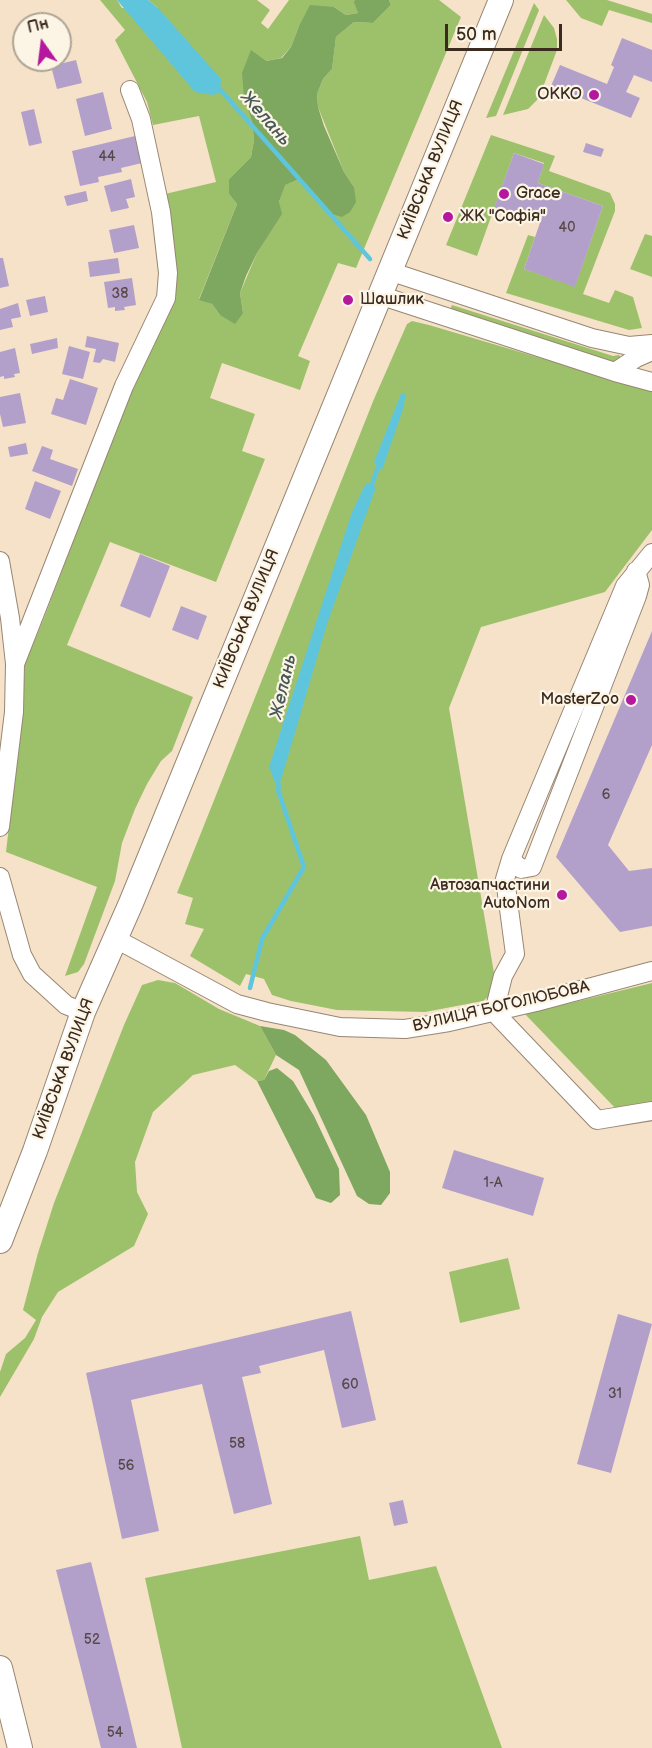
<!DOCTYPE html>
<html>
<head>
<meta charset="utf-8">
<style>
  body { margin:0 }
  #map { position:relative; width:652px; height:1748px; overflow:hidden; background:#f6e2c8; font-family:"Balsamiq Sans",sans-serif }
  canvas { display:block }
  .north { position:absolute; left:12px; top:12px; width:60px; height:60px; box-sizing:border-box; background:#fcf5e5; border:2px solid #afa495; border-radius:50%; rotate:346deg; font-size:16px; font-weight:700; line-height:24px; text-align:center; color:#3b2a1e }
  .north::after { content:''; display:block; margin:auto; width:21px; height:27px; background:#b5179e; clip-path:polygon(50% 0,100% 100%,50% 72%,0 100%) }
  .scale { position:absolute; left:445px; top:24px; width:117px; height:27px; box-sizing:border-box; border:3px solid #3b2a1e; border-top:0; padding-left:8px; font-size:18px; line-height:21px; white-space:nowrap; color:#3b2a1e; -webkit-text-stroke:4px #fcf5e5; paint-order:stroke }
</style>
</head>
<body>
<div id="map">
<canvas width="652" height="1748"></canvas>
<div class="north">Пн</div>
<div class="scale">50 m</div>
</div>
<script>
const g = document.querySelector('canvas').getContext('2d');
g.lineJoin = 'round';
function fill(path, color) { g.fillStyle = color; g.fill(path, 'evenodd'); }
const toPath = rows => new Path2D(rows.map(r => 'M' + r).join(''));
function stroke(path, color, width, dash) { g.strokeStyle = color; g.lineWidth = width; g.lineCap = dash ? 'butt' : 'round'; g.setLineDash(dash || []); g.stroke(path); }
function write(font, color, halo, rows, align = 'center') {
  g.font = font + ' "Balsamiq Sans",sans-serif'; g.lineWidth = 4.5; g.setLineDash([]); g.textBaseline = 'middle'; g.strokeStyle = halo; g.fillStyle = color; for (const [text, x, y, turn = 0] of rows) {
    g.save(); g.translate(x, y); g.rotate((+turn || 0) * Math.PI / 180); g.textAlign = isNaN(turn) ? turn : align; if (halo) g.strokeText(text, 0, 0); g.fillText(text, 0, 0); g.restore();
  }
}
const green = toPath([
  [100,0,117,0,122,8,158,8,148,0,257,0,270,10,261,23,268,29,289,0,355,0,358,13,346,15,334,7,299,26,291,47,281,58,266,61,252,121,254,140,251,157,229,179,229,194,237,204,199,299,212,304,220,315,243,313,240,293,257,253,271,230,284,185,297,180,332,214,354,187,344,172,318,107,317,94,323,79,332,69,336,37,354,22,373,23,391,5,389,0,439,0,461,17,356,268,338,263,298,356,310,361,300,390,222,363,210,398,255,414,242,451,265,459,216,582,110,542,67,645,193,697,172,751,161,761,147,784,135,809,122,843,115,881,84,964,78,972,65,976,97,887,6,852,22,714,25,664,44,618,131,390,171,305,165,194,216,182,199,116,153,125,147,102,115,40,125,30],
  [566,0,607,0,652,14,652,23,609,10,602,26,581,18],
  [534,3,539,10,496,116,486,118],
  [544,15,554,28,557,39,557,50,539,98,528,109,503,115],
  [491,135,555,156,549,171,610,193,615,204,615,211,583,294,609,303,615,290,633,297,642,328,629,330,506,293,528,235,535,237,524,269,575,286,603,206,538,183,544,163,514,153,477,256,446,245],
  [645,234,652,236,652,277,630,269],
  [452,305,613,356,619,355,622,359,618,363,610,362,449,313],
  [412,321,429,325,652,391,652,530,605,592,481,627,449,708,495,979,492,994,483,1001,425,1012,337,1010,291,1001,272,995,264,979,246,974,240,986,190,956,204,929,185,924,193,898,177,893,374,399,407,324],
  [158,980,175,983,219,1009,260,1026,276,1055,264,1080,257,1081,235,1065,193,1075,153,1112,135,1162,137,1192,148,1214,134,1246,58,1292,42,1317,34,1339,0,1397,0,1372,6,1354,25,1338,36,1320,23,1310,38,1253,54,1203,124,1025,142,985],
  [652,983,652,1104,617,1110,525,1014],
  [508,1258,520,1309,460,1323,449,1272],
  [360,1536,369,1580,436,1566,502,1748,182,1748,145,1578]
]);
const forest = toPath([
  [355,0,389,0,391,5,373,23,354,22,336,37,332,69,323,79,317,94,318,107,324,126,344,172,354,187,356,202,350,212,342,217,332,214,297,180,285,185,279,202,282,214,257,253,246,276,240,293,243,313,235,324,220,315,212,304,199,300,237,204,229,194,229,179,251,157,254,140,252,121,244,97,242,73,251,50,266,61,282,58,291,47,299,26,310,5,334,7,346,15,358,13,354,2],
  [260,1026,284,1030,295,1035,326,1060,366,1115,390,1172,390,1193,381,1205,369,1204,357,1196,299,1070,276,1055],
  [277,1068,293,1081,314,1116,339,1169,340,1195,331,1203,316,1198,257,1081,264,1080,269,1071]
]);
const water = toPath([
  [117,0,148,0,158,8,221,79,220,92,213,95,195,92],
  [406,393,403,409,382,470,374,462,401,394],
  [366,483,376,487,327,624,278,790,269,767,352,512]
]);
const stream = toPath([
  [217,86,370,259],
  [370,490,380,461],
  [250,988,262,939,304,867,278,790,279,786]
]);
const building = toPath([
  [622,38,652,50,652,82,634,75,626,92,640,98,631,118,551,86,560,65,607,84,614,67,611,65],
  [76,60,82,83,57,89,51,66],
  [103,92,112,129,85,136,76,99],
  [34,109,42,143,29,146,21,112],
  [135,136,142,163,121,168,122,172,98,177,99,182,80,186,72,151],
  [586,143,604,149,601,157,583,152],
  [514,153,544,164,538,183,603,206,575,287,524,269,542,217,528,212,525,218,494,208],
  [131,179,135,197,126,199,129,208,111,212,104,186],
  [86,191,88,201,67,206,64,196],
  [134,225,139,248,114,253,109,230],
  [0,258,3,258,9,286,0,288],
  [118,258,120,273,90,277,88,262],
  [132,278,136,305,124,307,125,310,115,311,115,307,108,308,104,282],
  [45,296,48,312,30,316,26,300],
  [18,303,21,317,11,319,13,327,0,330,0,309],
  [87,336,119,343,115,362,103,359,100,363,93,362,96,349,85,347],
  [57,338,58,348,32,354,30,344],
  [69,346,90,352,83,379,62,374],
  [15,348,20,373,14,374,15,377,4,379,4,376,0,377,0,352],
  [70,379,98,388,86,425,51,414,56,398,63,400],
  [20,393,26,423,3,427,0,414,0,397],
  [26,443,28,454,10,457,8,447],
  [42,446,53,450,50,459,78,469,72,486,32,471],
  [35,481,61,491,50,519,25,509],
  [140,554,170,566,150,618,120,606],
  [181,606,207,616,198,640,172,630],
  [652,631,652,745,608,845,629,871,652,868,652,926,620,932,556,857],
  [454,1150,544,1178,533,1216,442,1188],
  [351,1311,376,1420,342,1428,324,1350,259,1366,261,1373,242,1377,272,1504,234,1514,202,1384,131,1400,159,1531,122,1539,86,1373],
  [618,1314,652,1324,611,1473,577,1464],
  [403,1500,408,1523,394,1526,389,1503],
  [91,1562,128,1710,137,1748,101,1748,56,1570]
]);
const street = toPath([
  [389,271,592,338,629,346,652,344],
  [379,295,615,372,652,382],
  [615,372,636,358,652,351],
  [0,561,10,618,15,664,14,712,0,827],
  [15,664,124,386,166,298,168,273,161,212,141,119,130,90],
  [511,859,521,869,532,867,637,596,640,585,636,571],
  [0,877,22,955,32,974,66,1005,83,1012],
  [116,939,237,1004,267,1012,340,1027,405,1029,449,1022,536,1002,652,971],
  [494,1012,503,976,515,954,505,879,511,859,625,586,652,553],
  [494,1012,597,1120,652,1111]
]);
const secondary = toPath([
  [0,1241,35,1151,83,1012,131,903,501,0],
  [0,1668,20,1748]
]);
const markers = [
  [594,95,6,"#b5179e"],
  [504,194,6,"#b5179e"],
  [448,217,6,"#b5179e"],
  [348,300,6,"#b5179e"],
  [631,700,6,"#b5179e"],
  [562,895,6,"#b5179e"]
];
const numberNames = [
  ["44",107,157],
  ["40",567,228],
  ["38",120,294],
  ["6",606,795],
  ["1-А",493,1183],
  ["60",350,1385],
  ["31",615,1394],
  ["58",237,1444],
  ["56",126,1466],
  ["52",92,1640],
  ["54",115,1733]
];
const poiNames = [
  ["OKKO",582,95],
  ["Grace",516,194,"left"],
  ["ЖК \"Софія\"",460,217,"left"],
  ["Шашлик",360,300,"left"],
  ["MasterZoo",619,700],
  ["Автозапчастини",550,886],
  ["AutoNom",550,904]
];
const streetNames = [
  ["КИЇВСЬКА ВУЛИЦЯ",431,170,-68],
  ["КИЇВСЬКА ВУЛИЦЯ",247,619,-68],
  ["ВУЛИЦЯ БОГОЛЮБОВА",501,1007,-13],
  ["КИЇВСЬКА ВУЛИЦЯ",64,1069,-70]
];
const waterNames = [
  ["Желань",265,119,49],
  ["Желань",284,687,-77]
];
fill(green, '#9dc16b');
fill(forest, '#7ea75f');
fill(water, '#5fc5dd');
stroke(stream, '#5fc5dd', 4.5);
fill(building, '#b2a0ca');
stroke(street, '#988673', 20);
stroke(secondary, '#988673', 26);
stroke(street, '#fff', 18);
stroke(secondary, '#fff', 24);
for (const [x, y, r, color] of markers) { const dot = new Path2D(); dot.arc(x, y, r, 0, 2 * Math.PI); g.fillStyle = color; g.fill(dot); stroke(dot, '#fcf5e5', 2); }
write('14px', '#594849', null, numberNames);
write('16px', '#3b2a1e', '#fcf5e5', poiNames, 'right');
write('16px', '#3b2a1e', '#fcf5e5', streetNames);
write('italic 18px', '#465857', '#fcf5e5', waterNames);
</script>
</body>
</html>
